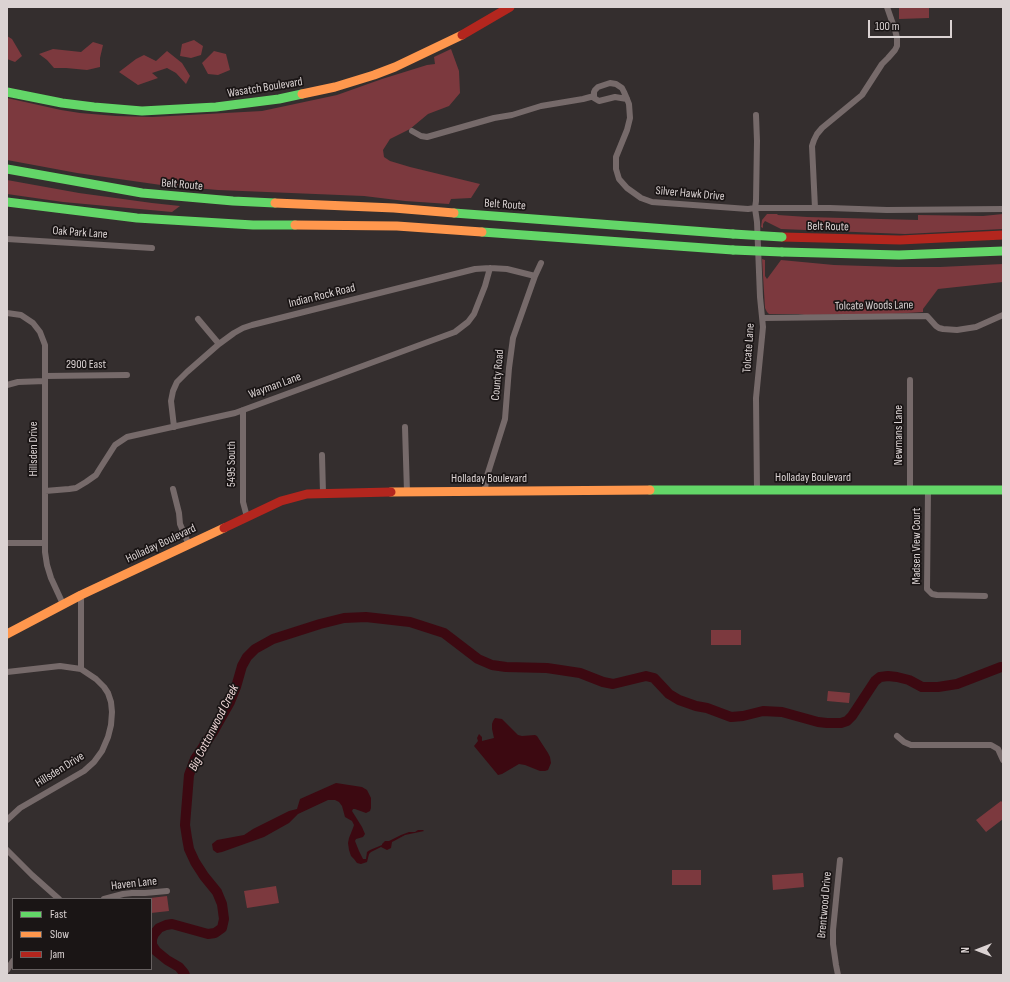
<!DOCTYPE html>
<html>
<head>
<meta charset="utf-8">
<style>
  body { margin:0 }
  #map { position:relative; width:1010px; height:982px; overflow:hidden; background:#342e2e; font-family:"Sofia Sans Condensed",sans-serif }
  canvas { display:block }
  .frame { position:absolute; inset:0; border:8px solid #dbd3d3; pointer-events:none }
  .legend { position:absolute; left:12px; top:898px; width:140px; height:72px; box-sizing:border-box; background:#1a1515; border:1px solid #676161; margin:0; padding:5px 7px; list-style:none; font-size:12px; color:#dbd3d3 }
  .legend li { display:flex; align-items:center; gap:8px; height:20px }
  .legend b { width:20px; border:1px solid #676161 }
  .north { position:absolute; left:958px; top:930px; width:40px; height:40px; -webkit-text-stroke:3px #1a1515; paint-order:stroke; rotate:270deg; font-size:11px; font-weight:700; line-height:16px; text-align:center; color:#dbd3d3 }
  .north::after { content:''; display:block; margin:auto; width:14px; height:18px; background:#dbd3d3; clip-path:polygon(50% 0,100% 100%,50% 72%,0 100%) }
  .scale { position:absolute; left:868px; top:20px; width:84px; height:18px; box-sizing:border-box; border:2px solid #dbd3d3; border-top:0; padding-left:5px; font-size:12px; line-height:14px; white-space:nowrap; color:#dbd3d3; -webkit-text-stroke:3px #1a1515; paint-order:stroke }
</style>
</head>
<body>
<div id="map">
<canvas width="1010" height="982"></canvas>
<div class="frame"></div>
<ul class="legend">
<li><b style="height:5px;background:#63d668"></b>Fast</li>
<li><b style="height:5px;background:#ff974d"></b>Slow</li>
<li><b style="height:5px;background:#b3261e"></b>Jam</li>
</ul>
<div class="north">N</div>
<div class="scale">100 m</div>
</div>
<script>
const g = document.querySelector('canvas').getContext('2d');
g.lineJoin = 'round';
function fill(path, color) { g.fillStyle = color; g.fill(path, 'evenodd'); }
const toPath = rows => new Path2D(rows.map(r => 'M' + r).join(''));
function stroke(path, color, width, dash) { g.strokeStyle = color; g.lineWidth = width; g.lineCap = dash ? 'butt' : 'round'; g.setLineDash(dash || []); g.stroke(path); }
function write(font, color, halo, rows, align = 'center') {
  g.font = font + ' "Sofia Sans Condensed",sans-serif'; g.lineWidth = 3.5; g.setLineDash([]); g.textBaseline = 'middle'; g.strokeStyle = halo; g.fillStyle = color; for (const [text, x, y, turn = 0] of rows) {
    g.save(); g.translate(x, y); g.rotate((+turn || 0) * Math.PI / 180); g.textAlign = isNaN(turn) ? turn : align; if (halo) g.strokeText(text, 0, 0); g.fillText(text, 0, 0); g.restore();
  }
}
const green = toPath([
  [899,7,929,7,929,18,899,19],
  [7,36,12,39,22,56,15,62,7,59],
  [194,40,203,46,201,55,191,58,180,56,182,44],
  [93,42,103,45,100,58,100,67,87,70,66,68,54,68,47,60,39,54,53,49,81,52],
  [451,49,459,71,460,93,449,106,428,114,410,129,390,139,383,150,384,157,390,161,410,167,480,184,471,198,451,199,449,204,405,201,364,196,218,190,161,185,77,173,7,160,7,98,61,110,80,113,116,116,152,117,262,111,337,95,382,79,427,65,435,64,434,57],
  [167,51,182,63,190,76,186,84,176,73,167,68,152,73,158,78,138,85,119,72,136,59,144,55,156,61],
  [214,51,226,54,230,70,218,75,208,74,202,63],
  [7,180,79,193,152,203,180,206,172,212,63,202,7,194],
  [767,214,777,214,778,215,807,217,918,220,918,215,983,216,1003,214,1003,229,905,234,781,229,765,221,763,224,763,228,761,227,762,220],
  [762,259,765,260,765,276,767,279,781,260,834,265,898,267,940,267,1003,264,1003,282,938,289,923,309,923,312,892,314,805,315,798,314,769,314,767,312,765,308],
  [711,630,741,630,741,645,711,645],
  [828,691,850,693,849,703,827,701],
  [1001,801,1003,803,1003,819,986,832,976,820],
  [672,870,701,870,701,885,672,885],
  [803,873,804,887,773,890,772,875],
  [276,886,279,903,247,908,244,891],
  [167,896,169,911,151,913,151,899,142,899]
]);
const water = toPath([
  [495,718,502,719,518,735,522,736,535,735,537,736,548,753,550,757,551,763,548,770,545,771,540,771,525,765,519,764,502,774,498,775,474,746,478,741,477,738,479,734,482,737,482,741,494,738,492,729,492,724,493,721],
  [336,783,362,787,367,790,371,798,371,808,370,811,366,813,355,809,353,809,352,811,362,827,365,834,363,837,356,839,355,841,359,851,363,859,366,859,367,852,370,850,382,845,382,844,385,841,389,841,401,835,409,832,415,832,418,830,423,830,424,831,405,835,394,841,392,842,391,848,387,850,381,847,371,852,369,854,367,862,361,864,357,863,354,859,351,856,349,850,348,843,349,838,353,828,354,825,352,821,345,817,342,806,339,802,335,800,328,800,298,814,289,823,264,837,222,852,217,853,213,850,212,844,217,840,244,835,253,829,289,811,297,809,300,799]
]);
const river = toPath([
  [185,975,184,973,179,967,167,960,156,951,152,945,152,939,154,934,159,928,166,925,172,924,208,934,215,933,222,928,224,919,222,904,217,892,204,876,195,862,189,849,187,838,185,825,189,775,195,759,213,732,230,702,236,687,242,666,247,657,255,649,273,639,320,624,344,618,366,617,410,622,444,633,478,659,492,665,506,667,547,668,580,673,603,682,613,684,646,676,654,678,669,694,679,700,696,706,707,708,731,717,743,716,763,711,782,712,818,722,827,723,841,723,847,721,852,716,875,681,880,677,888,676,897,677,909,680,922,687,938,687,957,684,1001,667,1003,667]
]);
const street = toPath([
  [627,99,615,97,599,101,594,98,594,92,595,90,598,87,610,83,616,84,622,88,624,92,627,99,629,104,630,118,627,130,616,157,616,169,619,179,627,188,641,198,652,202,748,209,755,208,830,208,887,210,1003,209],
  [756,115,757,141,756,201,755,208,757,222,760,297,763,327,756,398,757,490],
  [412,131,421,136,427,137,494,118,512,115,541,106,583,99,594,96],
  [815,208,812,146,814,140,817,134,822,128,862,95,882,64,888,58,895,50,897,46,897,38,895,30,887,7],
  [7,239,152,248],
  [7,313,21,315,33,323,40,332,45,345,45,552,47,565,51,578,63,604],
  [763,318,927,316,936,326,939,328,943,329,957,330,976,327,1003,315],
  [198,319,219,344],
  [45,376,127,375],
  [910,380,910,491],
  [7,385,18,382,45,381],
  [243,410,243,502,247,517],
  [174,427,171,401,173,391,177,382,187,372,219,344,234,333,243,328,252,325,475,269,490,268,507,269,535,276],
  [405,427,407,492],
  [322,455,323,493],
  [173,489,179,513,180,524,189,545],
  [928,490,927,589,932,594,937,595,985,596],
  [45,491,69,489,76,488,86,482,96,475,99,470,115,445,127,437,235,413,455,332,468,322,474,314,485,286,490,268],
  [485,491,486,479,505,419,509,368,513,338,535,276,541,263],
  [7,543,45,543],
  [7,672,60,666,81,669],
  [897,736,904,742,911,745,991,745,998,749,1003,760],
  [7,820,20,808,84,771,94,762,102,751,108,737,111,725,112,712,111,702,108,693,104,687,96,679,81,669,81,595],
  [7,850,32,875,59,899],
  [104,899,123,894,132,893,145,893,167,891],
  [7,970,13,961],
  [838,975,836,965,833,944,833,930,840,860]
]);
const fast = toPath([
  [7,92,62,103,94,107,142,111,216,107,279,99,302,94],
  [7,169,142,193,233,201,275,203],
  [7,202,137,218,253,225,295,225],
  [454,213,733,234],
  [482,232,733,250],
  [782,252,899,255,1003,251],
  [650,490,1003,490]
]);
const slow = toPath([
  [302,94,335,87,374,75,395,67,462,35],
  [275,203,394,208,454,213],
  [295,225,397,226,482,232],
  [391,492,650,490],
  [7,634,81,595,224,528]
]);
const jam = toPath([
  [462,35,510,7],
  [782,237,900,240,1003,235],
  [224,528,281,501,307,494,391,492]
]);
const fastBridge = toPath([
  [733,234,782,237],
  [733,250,782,252]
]);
const streetNames = [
  ["Wasatch Boulevard",265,88,-9],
  ["Belt Route",182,185,5],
  ["Silver Hawk Drive",690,194,5],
  ["Belt Route",505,205,4],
  ["Belt Route",828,227,1],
  ["Oak Park Lane",80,233,4],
  ["Indian Rock Road",322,296,-14],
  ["Tolcate Woods Lane",874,306,-1],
  ["Tolcate Lane",749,348,-86],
  ["2900 East",86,365],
  ["County Road",498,375,-85],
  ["Wayman Lane",275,386,-20],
  ["Newmans Lane",899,435,-90],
  ["Hillsden Drive",34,449,-90],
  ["5495 South",232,464,-90],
  ["Holladay Boulevard",813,478],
  ["Holladay Boulevard",489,479],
  ["Holladay Boulevard",161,544,-25],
  ["Madsen View Court",917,546,-90],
  ["Hillsden Drive",60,770,-32],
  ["Haven Lane",134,884,-6],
  ["Brentwood Drive",825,905,-85]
];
const waterNames = [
  ["Big Cottonwood Creek",214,728,-63]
];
fill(green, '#7c393e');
fill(water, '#3c0911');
stroke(river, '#3c0911', 10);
stroke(street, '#766a6a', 6);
stroke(fast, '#63d668', 9);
stroke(slow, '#ff974d', 9);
stroke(jam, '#b3261e', 9);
stroke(fastBridge, '#63d668', 9);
write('12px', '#dbd3d3', '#1a1515', streetNames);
write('italic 13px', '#f0d8d8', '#1a1515', waterNames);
</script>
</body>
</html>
